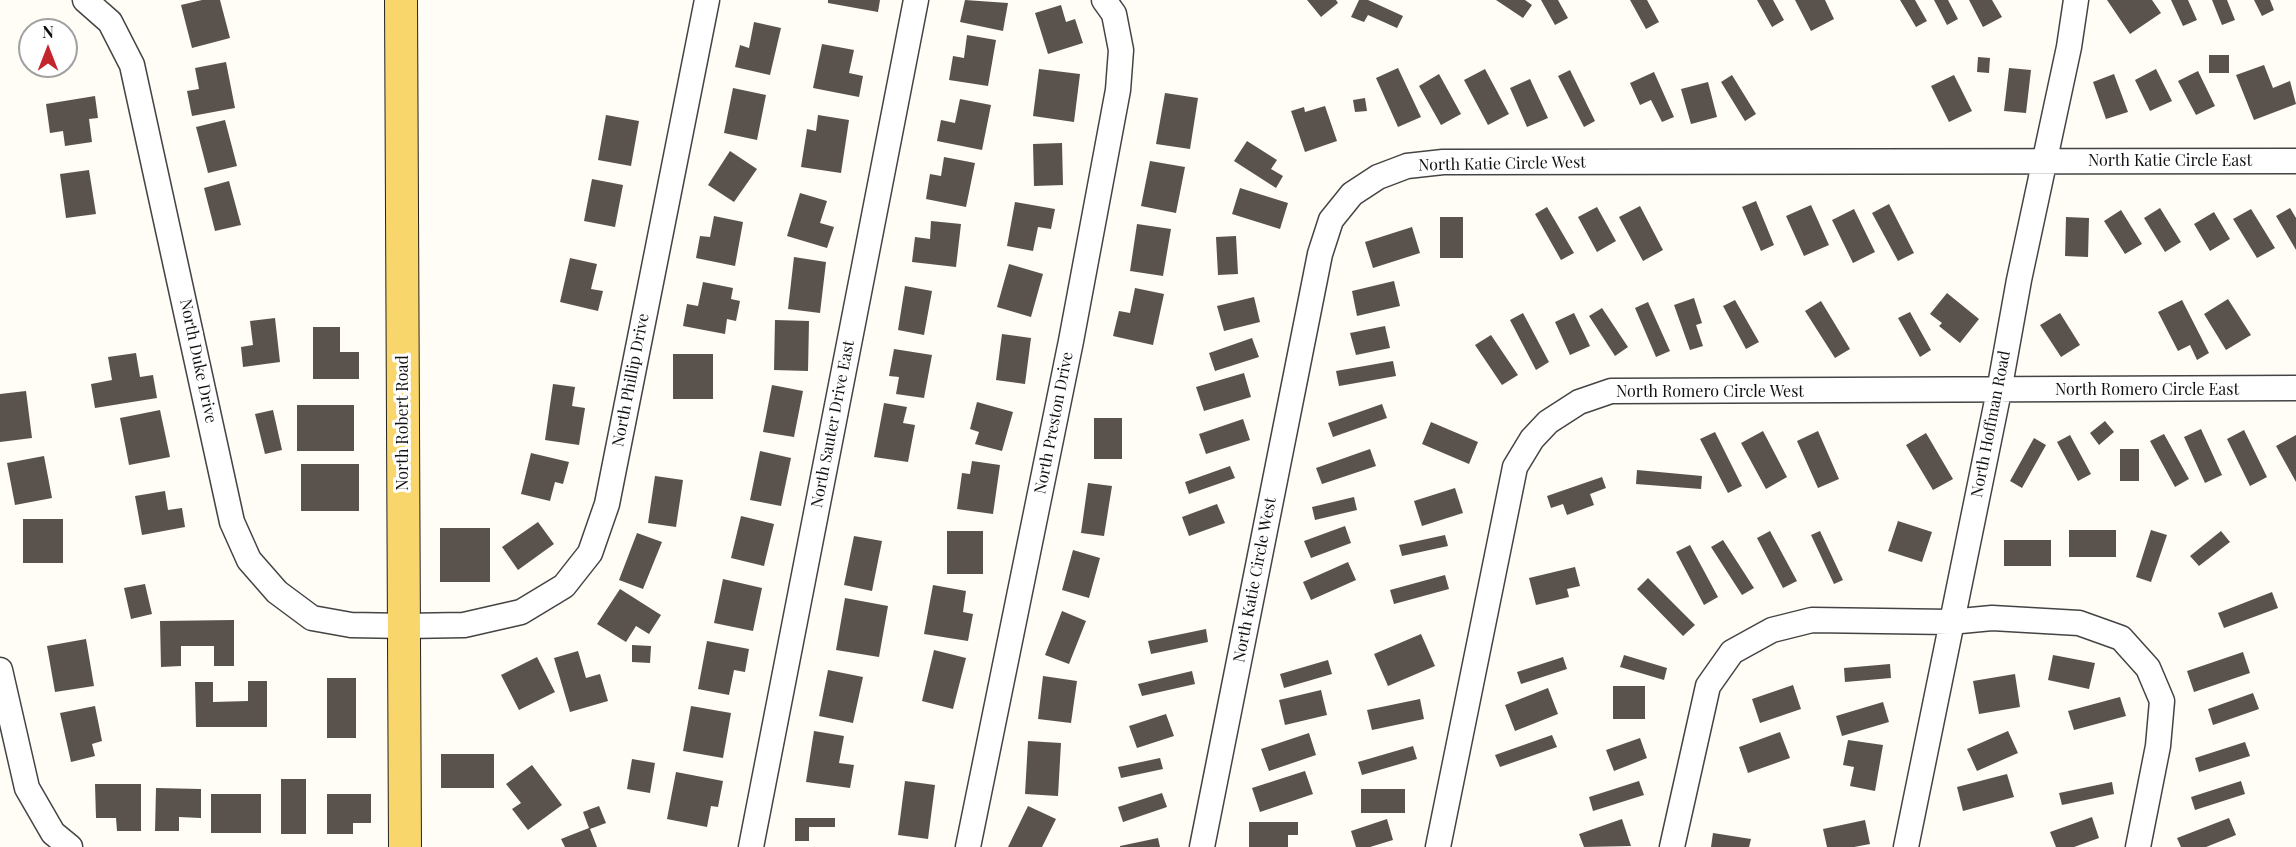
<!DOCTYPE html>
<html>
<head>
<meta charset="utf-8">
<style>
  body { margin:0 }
  #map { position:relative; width:2296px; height:847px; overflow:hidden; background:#fffdf5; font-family:"Playfair Display",serif }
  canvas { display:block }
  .north { position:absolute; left:18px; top:18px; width:60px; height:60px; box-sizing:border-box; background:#fff; border:2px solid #a0a0a0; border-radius:50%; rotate:0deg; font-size:16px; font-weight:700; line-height:24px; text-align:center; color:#111 }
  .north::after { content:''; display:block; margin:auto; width:21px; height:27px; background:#c4262e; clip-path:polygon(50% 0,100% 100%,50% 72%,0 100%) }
</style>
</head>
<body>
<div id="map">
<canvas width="2296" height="847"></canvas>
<div class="north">N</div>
</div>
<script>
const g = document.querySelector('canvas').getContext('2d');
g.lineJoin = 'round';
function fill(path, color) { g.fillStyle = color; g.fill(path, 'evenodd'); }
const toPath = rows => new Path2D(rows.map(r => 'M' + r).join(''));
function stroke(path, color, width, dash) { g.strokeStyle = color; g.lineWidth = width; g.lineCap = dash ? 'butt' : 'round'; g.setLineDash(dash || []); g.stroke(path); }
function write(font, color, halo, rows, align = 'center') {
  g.font = font + ' "Playfair Display",serif'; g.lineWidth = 6; g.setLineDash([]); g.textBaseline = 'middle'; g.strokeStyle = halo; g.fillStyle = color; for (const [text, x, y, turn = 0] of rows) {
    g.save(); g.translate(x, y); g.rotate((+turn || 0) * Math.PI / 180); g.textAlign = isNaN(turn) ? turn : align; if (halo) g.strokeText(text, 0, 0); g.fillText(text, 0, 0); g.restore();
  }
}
const building = toPath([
  [202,0,220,0,230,38,192,48,181,5],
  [828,0,880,0,878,12,828,3],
  [965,0,1008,3,1003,31,960,22],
  [1307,0,1336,0,1338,3,1321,17],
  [1359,0,1368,0,1403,16,1397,28,1368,15,1364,22,1351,17],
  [1496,0,1525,0,1532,5,1523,18],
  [1541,0,1558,0,1568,18,1555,25],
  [1630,0,1647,0,1659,22,1646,29],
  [1757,0,1773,0,1784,20,1772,27],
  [1795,0,1825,0,1834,19,1811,31],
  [1900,0,1915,0,1927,21,1916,27],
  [1934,0,1948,0,1958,19,1947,25],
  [1969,0,1992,0,2002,17,1983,27],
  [2107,0,2152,0,2161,13,2130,34],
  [2171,0,2188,0,2197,20,2183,26],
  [2212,0,2227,0,2235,20,2222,25],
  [2254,0,2270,0,2274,10,2262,16],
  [1061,5,1066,22,1075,19,1083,43,1048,54,1035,13],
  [754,22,781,28,770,75,735,67,740,45,749,48],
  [30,33,30,60,21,57],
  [967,35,996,40,988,86,949,80,953,56,964,58],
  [66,43,74,46,65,72,49,66,66,66],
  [822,44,854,50,849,73,863,76,859,97,813,88],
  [2209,55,2229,55,2229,73,2209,73],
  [1978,57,1990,58,1989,73,1977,72],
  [226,62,235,108,192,116,187,91,199,89,195,68],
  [2264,65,2273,88,2290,81,2296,104,2254,120,2236,75],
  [1398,68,1421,117,1398,127,1376,78],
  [2009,68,2031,70,2026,113,2004,111],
  [1039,69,1080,74,1074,122,1033,116],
  [1485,69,1509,114,1488,125,1464,80],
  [2156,69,2172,101,2150,111,2135,80],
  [1570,70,1595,121,1584,127,1558,76],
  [2198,71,2215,106,2196,115,2178,81],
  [1654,72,1674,117,1662,122,1651,100,1640,105,1630,83],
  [1439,74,1461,114,1441,125,1419,86],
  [2114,74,2128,112,2106,119,2093,82],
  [1732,75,1756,114,1745,121,1721,82],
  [1954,75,1972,111,1949,122,1931,86],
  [1530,79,1548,118,1527,127,1510,88],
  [1708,82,1717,117,1691,124,1681,89],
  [733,88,766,95,757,140,724,133],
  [1165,93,1198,98,1190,149,1156,144],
  [95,96,98,118,89,119,92,142,65,146,63,131,50,133,46,104],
  [1365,98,1367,111,1355,112,1353,100],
  [960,99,991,105,982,150,937,141,941,120,955,123],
  [1325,106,1337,141,1305,152,1291,111,1304,107,1305,112],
  [606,115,639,121,631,166,598,160],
  [818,115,849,120,841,173,801,167,807,129,816,131],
  [225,120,237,166,208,173,196,127],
  [1247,141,1277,160,1271,169,1283,176,1276,188,1234,161],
  [1062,143,1063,185,1034,186,1033,144],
  [730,151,757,169,734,202,708,185],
  [944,157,975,163,966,207,926,199,930,174,941,176],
  [1150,161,1185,167,1176,213,1141,206],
  [89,170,96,214,66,218,60,174],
  [592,179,623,185,615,227,584,221],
  [229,181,241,225,215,231,204,188],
  [1240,188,1288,203,1280,229,1232,214],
  [800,193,827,201,820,223,834,227,827,248,787,236],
  [1756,201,1774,245,1761,251,1742,207],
  [1015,202,1055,209,1051,229,1038,227,1033,251,1007,246],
  [1889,204,1914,253,1898,261,1872,213],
  [1811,205,1829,245,1804,256,1786,216],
  [1640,206,1663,250,1643,261,1619,217],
  [1547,207,1574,253,1561,260,1535,214],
  [1597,207,1616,241,1597,252,1578,217],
  [2160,208,2181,242,2165,252,2144,218],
  [2290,208,2296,218,2296,250,2276,216],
  [1854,209,1875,252,1853,263,1832,220],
  [2251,209,2275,248,2257,258,2233,219],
  [2121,210,2142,244,2125,254,2104,221],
  [2214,212,2230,239,2210,251,2194,224],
  [714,216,743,222,735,266,696,258,700,236,710,237],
  [1440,217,1463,217,1463,258,1440,258],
  [2066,217,2089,218,2088,257,2065,256],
  [931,221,961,224,956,267,912,262,915,237,930,239],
  [1137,224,1171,229,1163,276,1130,271],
  [1412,227,1420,253,1373,268,1365,242],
  [1236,236,1238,274,1218,275,1216,237],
  [794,257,826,262,820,313,788,309],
  [570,258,597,264,591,289,603,291,598,311,560,302],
  [1009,264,1043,274,1031,317,997,307],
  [1394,281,1400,306,1357,316,1352,291],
  [703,282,733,288,731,299,740,301,736,321,727,319,725,334,683,326,687,304,698,306],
  [905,286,932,291,924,335,898,330],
  [1135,288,1164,294,1153,345,1113,336,1119,311,1130,313],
  [1947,293,1979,319,1960,343,1939,326,1942,323,1930,314],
  [1254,297,1260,322,1224,331,1217,306],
  [1694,298,1702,323,1696,325,1703,346,1690,350,1674,305],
  [2228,299,2251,335,2226,350,2204,314],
  [1735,300,1759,342,1746,349,1723,306],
  [2182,300,2209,353,2197,360,2190,345,2178,351,2158,312],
  [1821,301,1850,349,1835,358,1805,311],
  [1648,302,1670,351,1656,357,1635,308],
  [1602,308,1628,347,1615,356,1589,316],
  [1910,312,1931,350,1920,357,1898,318],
  [1523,313,1549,362,1536,370,1510,320],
  [1574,313,1590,346,1570,355,1555,322],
  [2060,313,2080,345,2061,357,2040,325],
  [275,318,280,362,243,367,241,347,253,345,250,321],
  [775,320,809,321,808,371,774,370],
  [1385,326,1390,348,1356,355,1350,333],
  [313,327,340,327,340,352,359,352,359,379,313,379],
  [1002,334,1031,338,1025,384,996,380],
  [1491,335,1518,375,1502,385,1475,345],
  [1252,338,1259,357,1215,371,1209,353],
  [894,349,932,355,924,398,896,394,899,377,889,376],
  [136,353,140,377,153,375,157,398,95,408,91,384,112,380,108,357],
  [673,354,713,354,713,399,673,399],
  [1393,361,1396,376,1339,386,1336,371],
  [1244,373,1251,397,1204,411,1196,387],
  [553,384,575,387,572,406,585,408,579,445,545,440],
  [772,385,803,391,794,437,763,432],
  [26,391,32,438,0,442,0,394],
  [977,402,1013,412,1002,451,975,444,979,432,970,429],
  [884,403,907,407,903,423,915,425,908,462,874,457],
  [1382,404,1387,418,1333,437,1328,423],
  [297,405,354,405,354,451,297,451],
  [160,410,170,457,129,465,120,418],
  [273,410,282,450,265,454,255,414],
  [1094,418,1122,418,1122,459,1094,459],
  [1243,419,1250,440,1206,454,1199,434],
  [2105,421,2114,432,2099,445,2090,433],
  [1431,422,1478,442,1469,464,1422,444],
  [2201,429,2222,475,2205,483,2184,437],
  [2244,430,2267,477,2250,486,2227,439],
  [1763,431,1787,477,1766,489,1741,443],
  [1818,431,1839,479,1818,488,1797,441],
  [1715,432,1742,486,1728,493,1700,439],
  [1926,433,1953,479,1933,490,1906,445],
  [2164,434,2189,479,2175,487,2150,441],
  [2070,435,2091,474,2078,481,2057,442],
  [2296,435,2296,482,2276,446],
  [2034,438,2046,445,2022,488,2010,481],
  [1370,449,1376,466,1322,484,1316,468],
  [2120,449,2139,449,2139,481,2120,481],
  [760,451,791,458,781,506,750,500],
  [531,453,569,462,563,484,555,482,550,501,521,494],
  [44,456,52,498,15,505,7,463],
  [972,461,1000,465,993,514,957,509,962,473,970,474],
  [301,464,359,464,359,511,301,511],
  [1230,466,1235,478,1189,494,1185,482],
  [1637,470,1702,476,1701,489,1636,484],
  [655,476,683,480,676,527,648,523],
  [1602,477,1606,488,1590,494,1594,505,1567,515,1563,504,1551,508,1547,496],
  [1088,483,1112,486,1104,536,1081,533],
  [1455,488,1463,513,1422,526,1414,501],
  [165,491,168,510,182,508,185,527,142,535,135,496],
  [1354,497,1357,510,1315,520,1312,507],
  [1217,504,1225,523,1189,536,1182,517],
  [741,516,774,524,764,566,731,558],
  [23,519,63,519,63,563,23,563],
  [1898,521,1932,532,1922,562,1888,551],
  [538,522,554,544,518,570,502,547],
  [1345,526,1351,543,1311,558,1304,541],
  [440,528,490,528,490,582,440,582],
  [2069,530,2116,530,2116,557,2069,557],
  [2151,530,2167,535,2151,582,2136,577],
  [947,531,983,531,983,574,947,574],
  [1770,531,1797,581,1783,588,1757,538],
  [1820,531,1843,580,1834,584,1811,535],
  [2221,531,2230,542,2199,566,2190,556],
  [637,533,662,542,643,589,619,580],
  [1445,535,1448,546,1402,556,1399,545],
  [854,536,882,541,872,591,844,585],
  [1723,540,1754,588,1742,595,1711,547],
  [2004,540,2051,540,2051,566,2004,566],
  [1690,545,1718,597,1704,605,1676,552],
  [1073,550,1100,558,1089,598,1062,590],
  [1348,562,1356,580,1311,600,1303,582],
  [1575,567,1580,586,1567,589,1569,597,1536,605,1529,578],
  [1445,575,1449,589,1394,604,1390,590],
  [1648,578,1695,625,1683,636,1637,589],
  [723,579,762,588,753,631,714,623],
  [145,584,152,614,131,619,124,588],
  [933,585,966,591,963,612,973,614,968,641,924,634],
  [620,589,661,615,649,634,636,626,626,642,597,624],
  [2272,592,2278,608,2224,628,2218,613],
  [845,598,888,606,879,657,836,650],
  [1062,611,1086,621,1069,664,1045,655],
  [234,620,234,666,214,666,214,646,181,646,181,666,161,667,160,621],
  [1206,629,1208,642,1151,654,1148,641],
  [1421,634,1435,666,1388,686,1374,654],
  [86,639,94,686,55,692,47,646],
  [707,641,749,649,745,672,734,670,729,695,698,689],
  [632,645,651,646,650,663,632,662],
  [934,650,966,658,953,709,922,701],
  [578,651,586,678,600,674,608,701,570,712,554,658],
  [2243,652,2250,673,2194,692,2187,671],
  [1624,655,1667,668,1664,680,1620,667],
  [2053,655,2095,663,2089,689,2048,680],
  [537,657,555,692,519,710,501,675],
  [1563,657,1567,669,1521,684,1517,672],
  [1328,660,1332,674,1284,688,1280,674],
  [1890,664,1891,678,1845,682,1844,668],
  [828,670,863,677,853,723,819,716],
  [1192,671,1195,684,1142,696,1138,684],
  [2015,674,2020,707,1979,714,1973,681],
  [1043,676,1077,681,1071,723,1038,719],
  [327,678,356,678,356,738,327,738],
  [248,681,267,681,267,727,196,727,195,682,213,682,213,702,248,701],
  [1793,685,1801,709,1760,723,1752,699],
  [1613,686,1645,686,1645,719,1613,719],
  [1548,688,1558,714,1515,731,1505,705],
  [1321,690,1327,715,1285,725,1279,700],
  [2253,693,2259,709,2213,725,2208,709],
  [2120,697,2126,716,2074,730,2068,711],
  [1420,699,1424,719,1372,730,1367,710],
  [1883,702,1889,722,1842,736,1836,716],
  [95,706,102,741,92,744,95,756,71,762,60,713],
  [691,706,731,713,723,758,683,751],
  [1166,714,1174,736,1137,748,1129,726],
  [814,731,844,736,839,763,854,765,850,788,806,782],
  [2008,731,2018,753,1977,771,1967,749],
  [1780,732,1790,758,1748,773,1739,747],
  [1309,733,1316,755,1269,771,1261,749],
  [1552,735,1557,747,1500,767,1495,755],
  [1640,738,1647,758,1614,771,1606,750],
  [1848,740,1883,745,1875,791,1850,786,1854,767,1843,765],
  [1028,741,1061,743,1058,796,1025,794],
  [2245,742,2250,756,2199,772,2195,758],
  [1413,746,1417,759,1362,775,1358,762],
  [441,754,494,754,494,788,441,788],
  [1160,758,1163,769,1121,778,1118,767],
  [632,759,655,763,650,793,627,789],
  [532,765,562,805,528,830,512,809,521,803,506,784],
  [1305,771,1313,794,1260,812,1252,788],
  [676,772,723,781,718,807,711,806,707,827,667,819],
  [2007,774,2014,797,1963,811,1957,787],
  [281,779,306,779,306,834,281,834],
  [905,781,935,785,928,839,898,835],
  [1639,781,1644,795,1593,811,1589,797],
  [2241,781,2245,794,2195,810,2191,797],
  [2112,782,2114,794,2062,805,2059,793],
  [95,784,141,784,141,831,117,831,116,818,96,818],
  [156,788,201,789,201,818,179,817,179,831,155,831],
  [1361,789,1405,789,1405,813,1361,813],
  [1162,793,1167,807,1123,822,1118,807],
  [211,794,261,794,261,833,211,833],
  [327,794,371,794,371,823,353,823,353,834,327,834],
  [599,806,606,823,590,829,597,847,565,847,561,839,589,828,583,812],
  [1028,806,1056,819,1042,847,1008,847],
  [2092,817,2099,838,2074,847,2056,847,2050,832],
  [795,818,835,818,835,827,809,827,809,841,795,841],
  [2229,818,2236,835,2206,847,2181,847,2177,838],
  [1387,819,1393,840,1370,847,1356,847,1351,831],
  [1622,819,1631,846,1584,847,1579,834],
  [1865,820,1870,844,1854,847,1827,847,1823,829],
  [1249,822,1298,822,1298,835,1288,835,1288,847,1249,847],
  [1713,833,1751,839,1749,847,1711,847],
  [1158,838,1160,847,1120,847,1120,846]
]);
const minor = toPath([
  [85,0,110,22,132,65,232,522,249,560,277,592,312,618,351,625,405,626,464,625,521,612,564,586,590,553,607,504,707,0],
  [0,670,27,788,53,833,70,847],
  [751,847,916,0],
  [968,847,1071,341,1118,90,1121,50,1114,14,1104,0],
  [1202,847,1320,254,1331,220,1352,194,1378,177,1407,166,1443,162,2296,161],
  [1438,847,1515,467,1532,439,1548,422,1579,402,1611,391,2296,388],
  [1672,847,1708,686,1732,652,1772,630,1812,620,1950,622,1992,618,2079,623,2121,638,2148,668,2162,701,2158,746,2138,847],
  [1906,847,1999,391,2019,280,2069,47,2076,0]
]);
const major = toPath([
  [401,0,405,847]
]);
const streetNames = [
  ["North Katie Circle East",2170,161],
  ["North Katie Circle West",1502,164,-1],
  ["North Duke Drive",198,361,78],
  ["North Phillip Drive",631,380,-79],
  ["North Romero Circle East",2147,390],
  ["North Romero Circle West",1710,392],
  ["North Robert Road",403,423,-90],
  ["North Preston Drive",1054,423,-79],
  ["North Sauter Drive East",833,424,-79],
  ["North Hoffman Road",1991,424,-79],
  ["North Katie Circle West",1255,580,-79]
];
fill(building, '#5a524d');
stroke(minor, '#444', 27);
stroke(major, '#222', 34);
stroke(minor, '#fff', 24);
stroke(major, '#f9d66b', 32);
write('16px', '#111', '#fff', streetNames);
</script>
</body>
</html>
